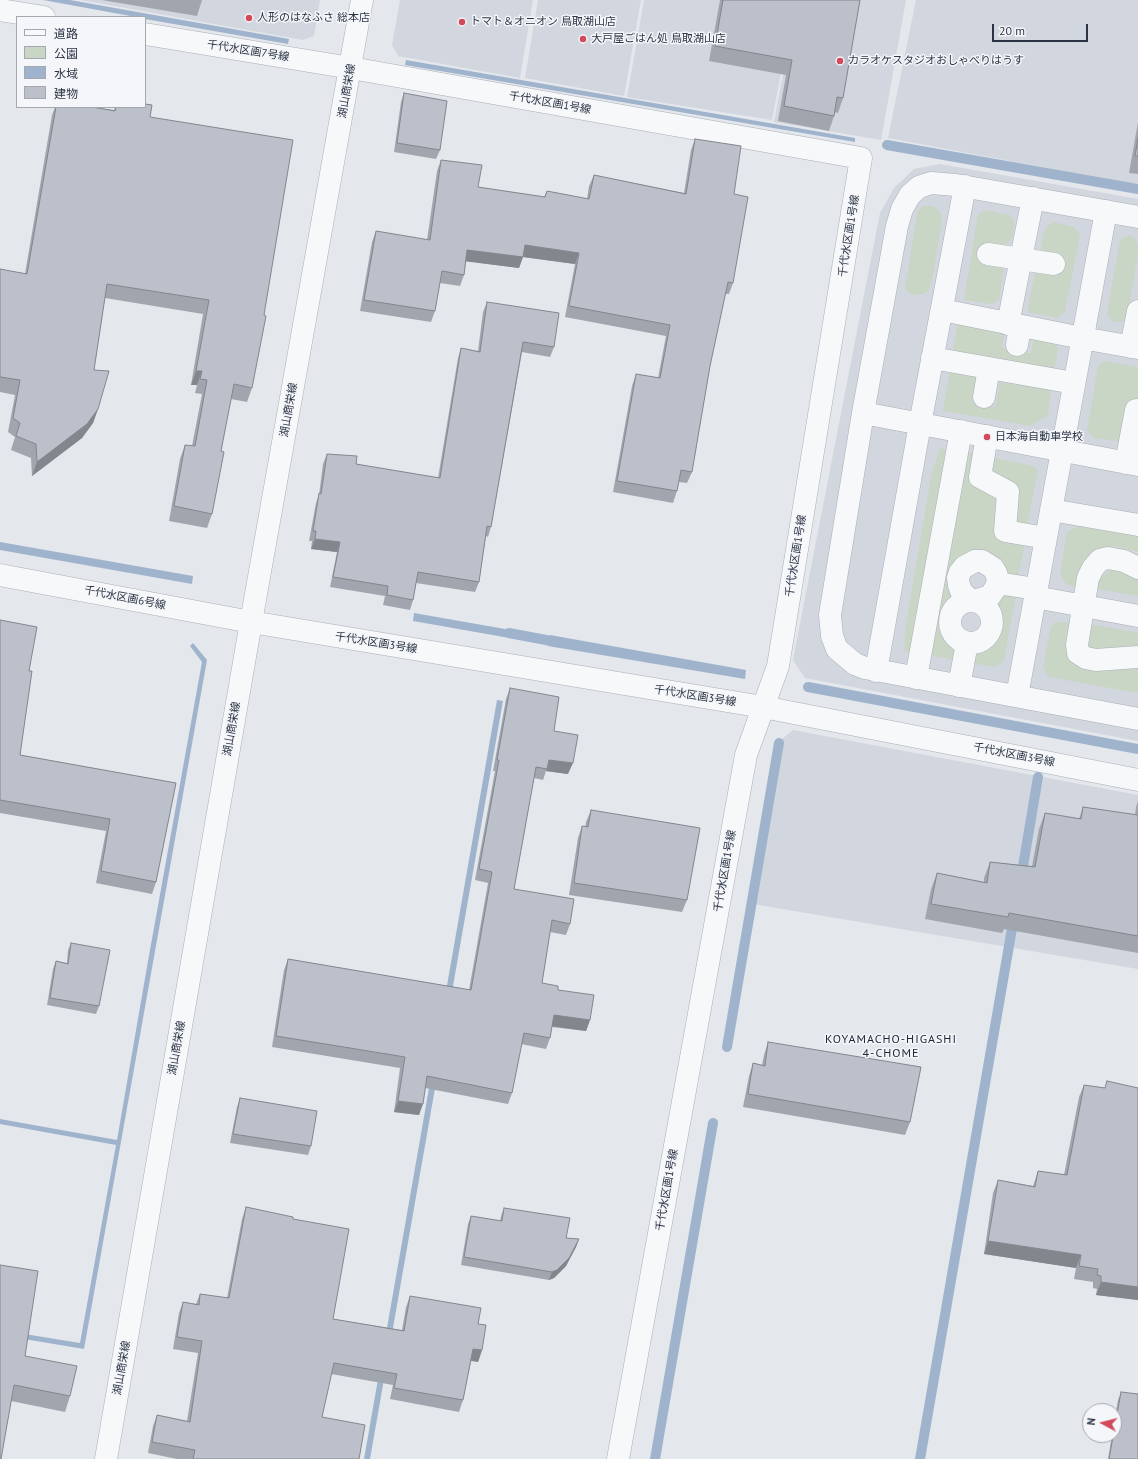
<!DOCTYPE html>
<html>
<head>
<meta charset="utf-8">
<style>
  body { margin:0 }
  #map { position:relative; width:1138px; height:1459px; overflow:hidden; background:#e4e7ec; font-family:"PT Sans","Noto Sans JP",sans-serif }
  canvas { display:block }
  .legend { position:absolute; left:16px; top:16px; width:130px; height:92px; box-sizing:border-box; background:#f4f6f9; border:1px solid #a4a8b1; margin:0; padding:5px 7px; list-style:none; font-size:12px; color:#2b3445 }
  .legend li { display:flex; align-items:center; gap:8px; height:20px }
  .legend b { width:20px; border:1px solid #a4a8b1 }
  .north { position:absolute; left:1082px; top:1403px; width:40px; height:40px; box-sizing:border-box; background:#f4f6f9; border:1px solid #a4a8b1; border-radius:50%; rotate:277deg; font-size:11px; font-weight:700; line-height:16px; text-align:center; color:#2b3445 }
  .north::after { content:''; display:block; margin:auto; width:14px; height:18px; background:#d1495b; clip-path:polygon(50% 0,100% 100%,50% 72%,0 100%) }
  .scale { position:absolute; left:992px; top:24px; width:96px; height:18px; box-sizing:border-box; border:2px solid #2b3445; border-top:0; padding-left:5px; font-size:12px; line-height:14px; white-space:nowrap; color:#2b3445; -webkit-text-stroke:3px #f4f6f9; paint-order:stroke }
</style>
</head>
<body>
<div id="map">
<canvas width="1138" height="1459"></canvas>
<ul class="legend">
<li><b style="height:5px;background:#f7f8fa"></b>道路</li>
<li><b style="height:11px;background:#c9d6c5"></b>公園</li>
<li><b style="height:11px;background:#9fb4cc"></b>水域</li>
<li><b style="height:11px;background:#bbc0ca"></b>建物</li>
</ul>
<div class="north">N</div>
<div class="scale">20 m</div>
</div>
<script>
const g = document.querySelector('canvas').getContext('2d');
g.lineJoin = 'round';
function fill(path, color) { g.fillStyle = color; g.fill(path, 'evenodd'); }
const toPath = rows => new Path2D(rows.map(r => 'M' + r).join(''));
function stroke(path, color, width, dash) { g.strokeStyle = color; g.lineWidth = width; g.lineCap = dash ? 'butt' : 'round'; g.setLineDash(dash || []); g.stroke(path); }
function write(font, color, halo, rows, align = 'center') {
  g.font = font + ' "PT Sans","Noto Sans JP",sans-serif'; g.lineWidth = 3; g.setLineDash([]); g.textBaseline = 'middle'; g.strokeStyle = halo; g.fillStyle = color; for (const [text, x, y, turn = 0] of rows) {
    g.save(); g.translate(x, y); g.rotate((+turn || 0) * Math.PI / 180); g.textAlign = isNaN(turn) ? turn : align; if (halo) g.strokeText(text, 0, 0); g.fillText(text, 0, 0); g.restore();
  }
}
const built = toPath([
  [81,0,320,0,314,36,303,40],
  [400,0,533,0,520,78,398,56,392,45],
  [538,0,641,0,624,96,525,78],
  [644,0,795,0,772,120,627,97],
  [797,0,906,0,881,140,774,122],
  [916,0,1138,0,1138,185,888,138],
  [940,164,1138,199,1138,741,805,678,793,660,880,213,894,188,914,169],
  [793,730,1138,795,1138,969,747,903,776,741,780,742,782,739]
]);
const green = toPath([
  [922,206,932,206,940,211,942,220,932,281,928,291,923,294,914,295,905,290,917,213],
  [986,210,1010,215,1015,224,1012,238,1003,247,984,244,980,261,998,264,1004,269,999,300,991,304,964,300,978,214],
  [1054,222,1074,227,1080,234,1065,312,1057,318,1027,312,1035,272,1058,276,1063,256,1041,250,1044,232,1047,226],
  [1128,235,1134,237,1138,245,1138,252,1127,318,1121,322,1113,322,1107,314,1120,240],
  [958,323,1005,330,1002,348,1031,353,1034,337,1053,341,1058,349,1054,370,959,358,953,350],
  [1106,361,1138,367,1138,402,1128,401,1125,432,1122,438,1117,441,1094,438,1087,430,1098,366],
  [950,370,978,374,972,403,995,407,1001,377,1051,387,1048,415,1030,426,943,411],
  [940,448,948,450,912,653,904,651,906,624,932,472],
  [966,452,979,455,1026,539,1017,580,1007,578,985,555,946,611,944,619,946,633,951,640,962,649,959,661,928,655],
  [988,457,1034,466,1038,471,1026,530,1009,528,1013,490,985,473],
  [1077,526,1138,536,1138,552,1114,546,1105,548,1076,587,1066,584,1060,574,1067,532],
  [1112,568,1138,575,1138,596,1096,589,1097,581],
  [1005,594,1016,594,1004,661,995,667,971,663,973,650,985,647,994,640,997,634,1000,620,996,605,1000,601],
  [1056,622,1074,622,1071,650,1138,665,1138,693,1049,677,1043,668,1051,626],
  [1090,624,1138,633,1138,648,1105,652,1086,647]
]);
const water = toPath([
  [43,0,70,0,289,39,288,44,145,19,145,17,136,17],
  [406,60,855,138,855,142,405,65],
  [0,542,193,576,192,584,0,550],
  [414,613,522,632,521,640,413,621],
  [550,635,746,670,745,679,548,646],
  [193,643,207,660,84,1349,0,1335,0,1330,80,1343,116,1145,0,1124,0,1119,117,1140,148,961,202,662,190,646],
  [497,700,503,701,370,1459,364,1459]
]);
const stream = toPath([
  [887,145,1138,189],
  [509,633,562,643],
  [808,687,1138,749],
  [1021,878,1038,777],
  [727,1047,779,743],
  [655,1459,713,1123],
  [920,1459,1014,917]
]);
const minor = toPath([
  [0,10,44,17],
  [145,34,351,68,861,158,778,666,746,755,618,1459],
  [1138,217,956,185,931,183,919,187,910,195,902,209,897,226,863,413,830,615,832,636,837,649,855,664,865,668,1138,719],
  [988,254,1054,264],
  [942,310,1082,338,1138,348],
  [1008,324,1033,198],
  [1017,345,1020,326],
  [1131,347,1138,311],
  [932,358,1074,383],
  [984,397,989,368],
  [863,413,1138,465],
  [987,436,980,477,1008,492,1005,531,1046,538],
  [1126,463,1136,410,1138,410],
  [1051,510,1138,525],
  [975,561,982,561,993,568,996,573,998,579,997,586,990,596,974,601,969,599,961,591,959,585,958,578,960,572,964,567,975,561],
  [1138,568,1124,561,1108,558,1100,560,1093,568,1088,578,1077,645,1078,653,1086,658,1096,660,1138,657],
  [0,575,251,622,763,707,1138,780],
  [997,583,1036,589],
  [1035,597,1138,616],
  '950 622a21 21 0 1 1 42 0a21 21 0 1 1-42 0Z',
  [876,671,920,424,965,186],
  [916,678,961,431],
  [959,686,967,643],
  [1017,696,1106,211],
  [106,1459,251,622,362,0]
]);
const wall = toPath([
  [102,0,202,0,197,16],
  [720,0,860,0,843,98,838,113,834,112,834,116,829,131,778,121,786,75,709,61],
  [404,93,440,150,436,159,394,152,401,102],
  [55,107,92,107,114,110,115,107,145,107,150,117,252,388,247,402,231,399,221,451,212,514,207,528,169,521,180,459,185,445,192,446,202,394,195,393,197,385,191,385,203,314,105,298,94,370,98,409,93,423,82,438,32,476,31,458,11,450,15,437,8,432,15,395,0,392,0,269,25,274,52,115],
  [1138,122,1138,174,1129,173],
  [695,139,734,194,733,283,729,294,725,294,710,366,692,472,687,483,679,482,677,491,673,503,613,492,632,386,636,374,658,378,666,336,565,317,575,264,523,257,519,268,466,261,464,275,460,286,440,283,435,311,431,322,360,311,372,242,376,231,427,240,437,171,441,160,478,187,544,197,547,191,587,199,589,186,594,175,684,193,691,150],
  [487,302,554,347,550,357,522,352,491,527,488,537,486,536,479,582,475,592,416,583,413,600,410,610,383,605,385,596,330,587,337,552,311,549,312,541,309,541,316,503,319,495,323,464,327,454,356,464,438,478,458,358,461,348,478,351,483,312],
  [0,620,29,671,20,755,176,783,156,882,152,894,96,883,106,831,0,813],
  [510,688,554,731,568,774,546,771,543,780,534,778,514,889,570,924,566,935,550,932,542,983,558,990,590,1020,586,1031,552,1027,550,1038,546,1049,521,1044,512,1093,508,1104,425,1088,419,1115,394,1112,400,1068,272,1047,284,970,288,959,469,990,488,883,475,880,495,771,493,771,506,699],
  [1138,801,1138,953,1004,929,1002,933,925,919,931,889,937,873,984,882,984,878,990,862,1032,866,1039,829,1045,813,1079,819,1083,807,1135,815,1136,807],
  [591,810,687,900,682,912,569,895,578,838,582,826,585,827,586,822],
  [71,943,99,1006,96,1014,47,1005,53,969,56,961,67,963,68,950],
  [768,1042,910,1122,905,1135,743,1107,749,1076,753,1063,762,1065,764,1055],
  [1107,1081,1138,1300,1096,1295,1097,1289,1093,1288,1093,1282,1074,1279,1076,1268,984,1254,993,1193,998,1180,1033,1186,1038,1171,1064,1175,1079,1097,1084,1085,1105,1088],
  [240,1098,311,1146,308,1155,230,1143,237,1107],
  [246,1207,293,1219,333,1319,402,1330,406,1307,410,1296,478,1324,482,1350,478,1362,471,1361,463,1400,459,1412,390,1399,393,1385,331,1374,322,1417,359,1459,177,1459,148,1453,153,1426,157,1415,187,1421,198,1353,173,1349,179,1313,183,1302,196,1304,200,1294,227,1298,242,1219],
  [504,1208,566,1238,579,1239,576,1247,566,1266,554,1278,549,1280,461,1265,468,1224,471,1216,500,1221,501,1216],
  [0,1265,25,1356,70,1396,65,1412,11,1401],
  [1121,1392,1138,1459,1108,1459,1112,1435,1114,1435,1114,1423,1118,1400]
]);
const shadedWall = toPath([
  [525,245,579,253,575,264,523,257,519,268,463,261,467,250],
  [196,371,202,371,197,385,191,385],
  [98,409,93,423,82,438,32,476,37,462],
  [315,539,340,542,337,552,311,549],
  [549,760,573,763,568,774,546,771],
  [554,1015,590,1020,586,1031,550,1026],
  [398,1101,423,1104,419,1115,394,1112],
  [579,1239,576,1247,566,1266,554,1278,549,1280,552,1272],
  [988,1241,1081,1255,1076,1268,984,1254],
  [1101,1282,1138,1287,1138,1300,1096,1295],
  [473,1349,482,1350,478,1362,469,1360]
]);
const building = toPath([
  [723,0,860,0,843,98,837,97,834,116,784,106,792,60,715,46,723,0],
  [404,93,447,101,440,150,397,143,404,93],
  [145,104,152,105,150,117,293,140,264,315,266,316,252,388,234,384,221,451,224,452,212,514,174,506,185,445,195,446,207,380,200,379,202,371,196,371,209,300,107,284,94,370,109,371,98,409,87,424,37,462,36,444,16,436,20,423,13,418,20,380,0,377,0,269,27,274,56,107,92,107,115,111,116,107,145,107,145,104],
  [1138,138,1138,156,1135,156,1138,138],
  [695,139,741,146,734,194,748,197,733,283,728,282,710,366,692,472,681,470,677,491,617,481,636,374,660,378,670,325,569,306,579,253,525,245,523,257,467,250,464,275,442,271,435,311,364,300,376,231,430,240,441,160,482,165,478,187,545,197,547,191,589,199,594,175,686,194,695,139],
  [487,302,559,313,554,347,523,342,491,527,487,526,479,582,418,572,413,600,387,595,388,586,333,577,340,542,315,539,316,531,313,531,319,493,321,494,327,454,357,456,356,464,440,478,461,348,480,352,487,302],
  [0,620,37,627,29,671,32,671,20,755,176,783,156,882,101,871,110,819,0,800,0,620],
  [510,688,559,697,554,731,578,735,573,763,549,760,547,769,536,767,514,889,574,899,570,924,552,920,542,983,558,986,558,990,594,995,590,1020,554,1015,550,1038,524,1033,512,1093,427,1076,423,1104,398,1101,405,1057,276,1036,288,959,471,990,492,872,479,869,499,760,497,760,510,688],
  [1083,807,1138,815,1138,936,1009,913,1008,917,931,904,937,873,987,883,990,862,1035,867,1045,813,1081,819,1083,807],
  [591,810,700,828,687,900,574,883,582,826,588,827,591,810],
  [71,943,110,950,99,1006,50,998,56,961,68,964,71,943],
  [768,1042,921,1067,910,1122,748,1094,753,1063,765,1066,768,1042],
  [1107,1081,1138,1088,1138,1287,1101,1282,1101,1276,1097,1275,1098,1269,1079,1266,1081,1255,988,1241,998,1180,1035,1187,1038,1171,1067,1175,1084,1085,1105,1088,1107,1081],
  [240,1098,317,1111,311,1146,233,1134,240,1098],
  [246,1207,293,1217,293,1219,349,1229,333,1319,404,1331,410,1296,481,1308,478,1324,486,1325,482,1350,473,1349,463,1400,394,1388,397,1374,334,1363,322,1417,365,1425,359,1459,193,1459,195,1450,152,1442,157,1415,190,1422,202,1341,177,1337,183,1302,199,1305,200,1294,229,1298,246,1207],
  [504,1208,570,1218,566,1238,579,1239,569,1258,557,1270,552,1272,464,1257,471,1216,502,1221,504,1208],
  [0,1265,38,1271,25,1356,77,1366,70,1396,14,1385,1,1459,0,1459,0,1265],
  [1121,1392,1138,1394,1138,1459,1109,1459,1121,1392]
]);
const markers = [
  [249,18,4,"#d1495b"],
  [462,22,4,"#d1495b"],
  [583,39,4,"#d1495b"],
  [840,61,4,"#d1495b"],
  [987,437,4,"#d1495b"]
];
const poiNames = [
  ["人形のはなふさ 総本店",257,18],
  ["トマト＆オニオン 鳥取湖山店",470,22],
  ["大戸屋ごはん処 鳥取湖山店",591,39],
  ["カラオケスタジオおしゃべりはうす",848,61],
  ["日本海自動車学校",995,437]
];
const streetNames = [
  ["千代水区画7号線",248,51,9],
  ["湖山商栄線",347,91,-80],
  ["千代水区画1号線",550,103,10],
  ["千代水区画1号線",849,236,-81],
  ["湖山商栄線",289,410,-80],
  ["千代水区画1号線",796,556,-81],
  ["千代水区画6号線",125,598,11],
  ["千代水区画3号線",376,643,9],
  ["千代水区画3号線",695,696,9],
  ["湖山商栄線",232,729,-80],
  ["千代水区画3号線",1014,755,11],
  ["千代水区画1号線",725,871,-80],
  ["湖山商栄線",177,1048,-80],
  ["千代水区画1号線",667,1190,-80],
  ["湖山商栄線",122,1368,-80]
];
const neighbourhoodNames = [
  ["KOYAMACHO-HIGASHI",891,1040],
  ["4-CHOME",891,1054]
];
fill(built, '#d2d6de');
fill(green, '#c9d6c5');
fill(water, '#9fb4cc');
stroke(stream, '#9fb4cc', 10);
stroke(minor, '#a9aeb7', 23);
stroke(minor, '#f7f8fa', 22);
fill(wall, '#a1a5ae');
fill(shadedWall, '#83868d');
fill(building, '#bbc0ca');
stroke(building, '#83868d', 1);
for (const [x, y, r, color] of markers) { const dot = new Path2D(); dot.arc(x, y, r, 0, 2 * Math.PI); g.fillStyle = color; g.fill(dot); stroke(dot, '#f4f6f9', 1.5); }
write('11px', '#2b3445', '#f4f6f9', poiNames, 'left');
write('11px', '#2b3445', '#f4f6f9', streetNames);
g.letterSpacing = '1px';
write('12px', '#1d2536', '#f4f6f9', neighbourhoodNames);
g.letterSpacing = '0px';
</script>
</body>
</html>
